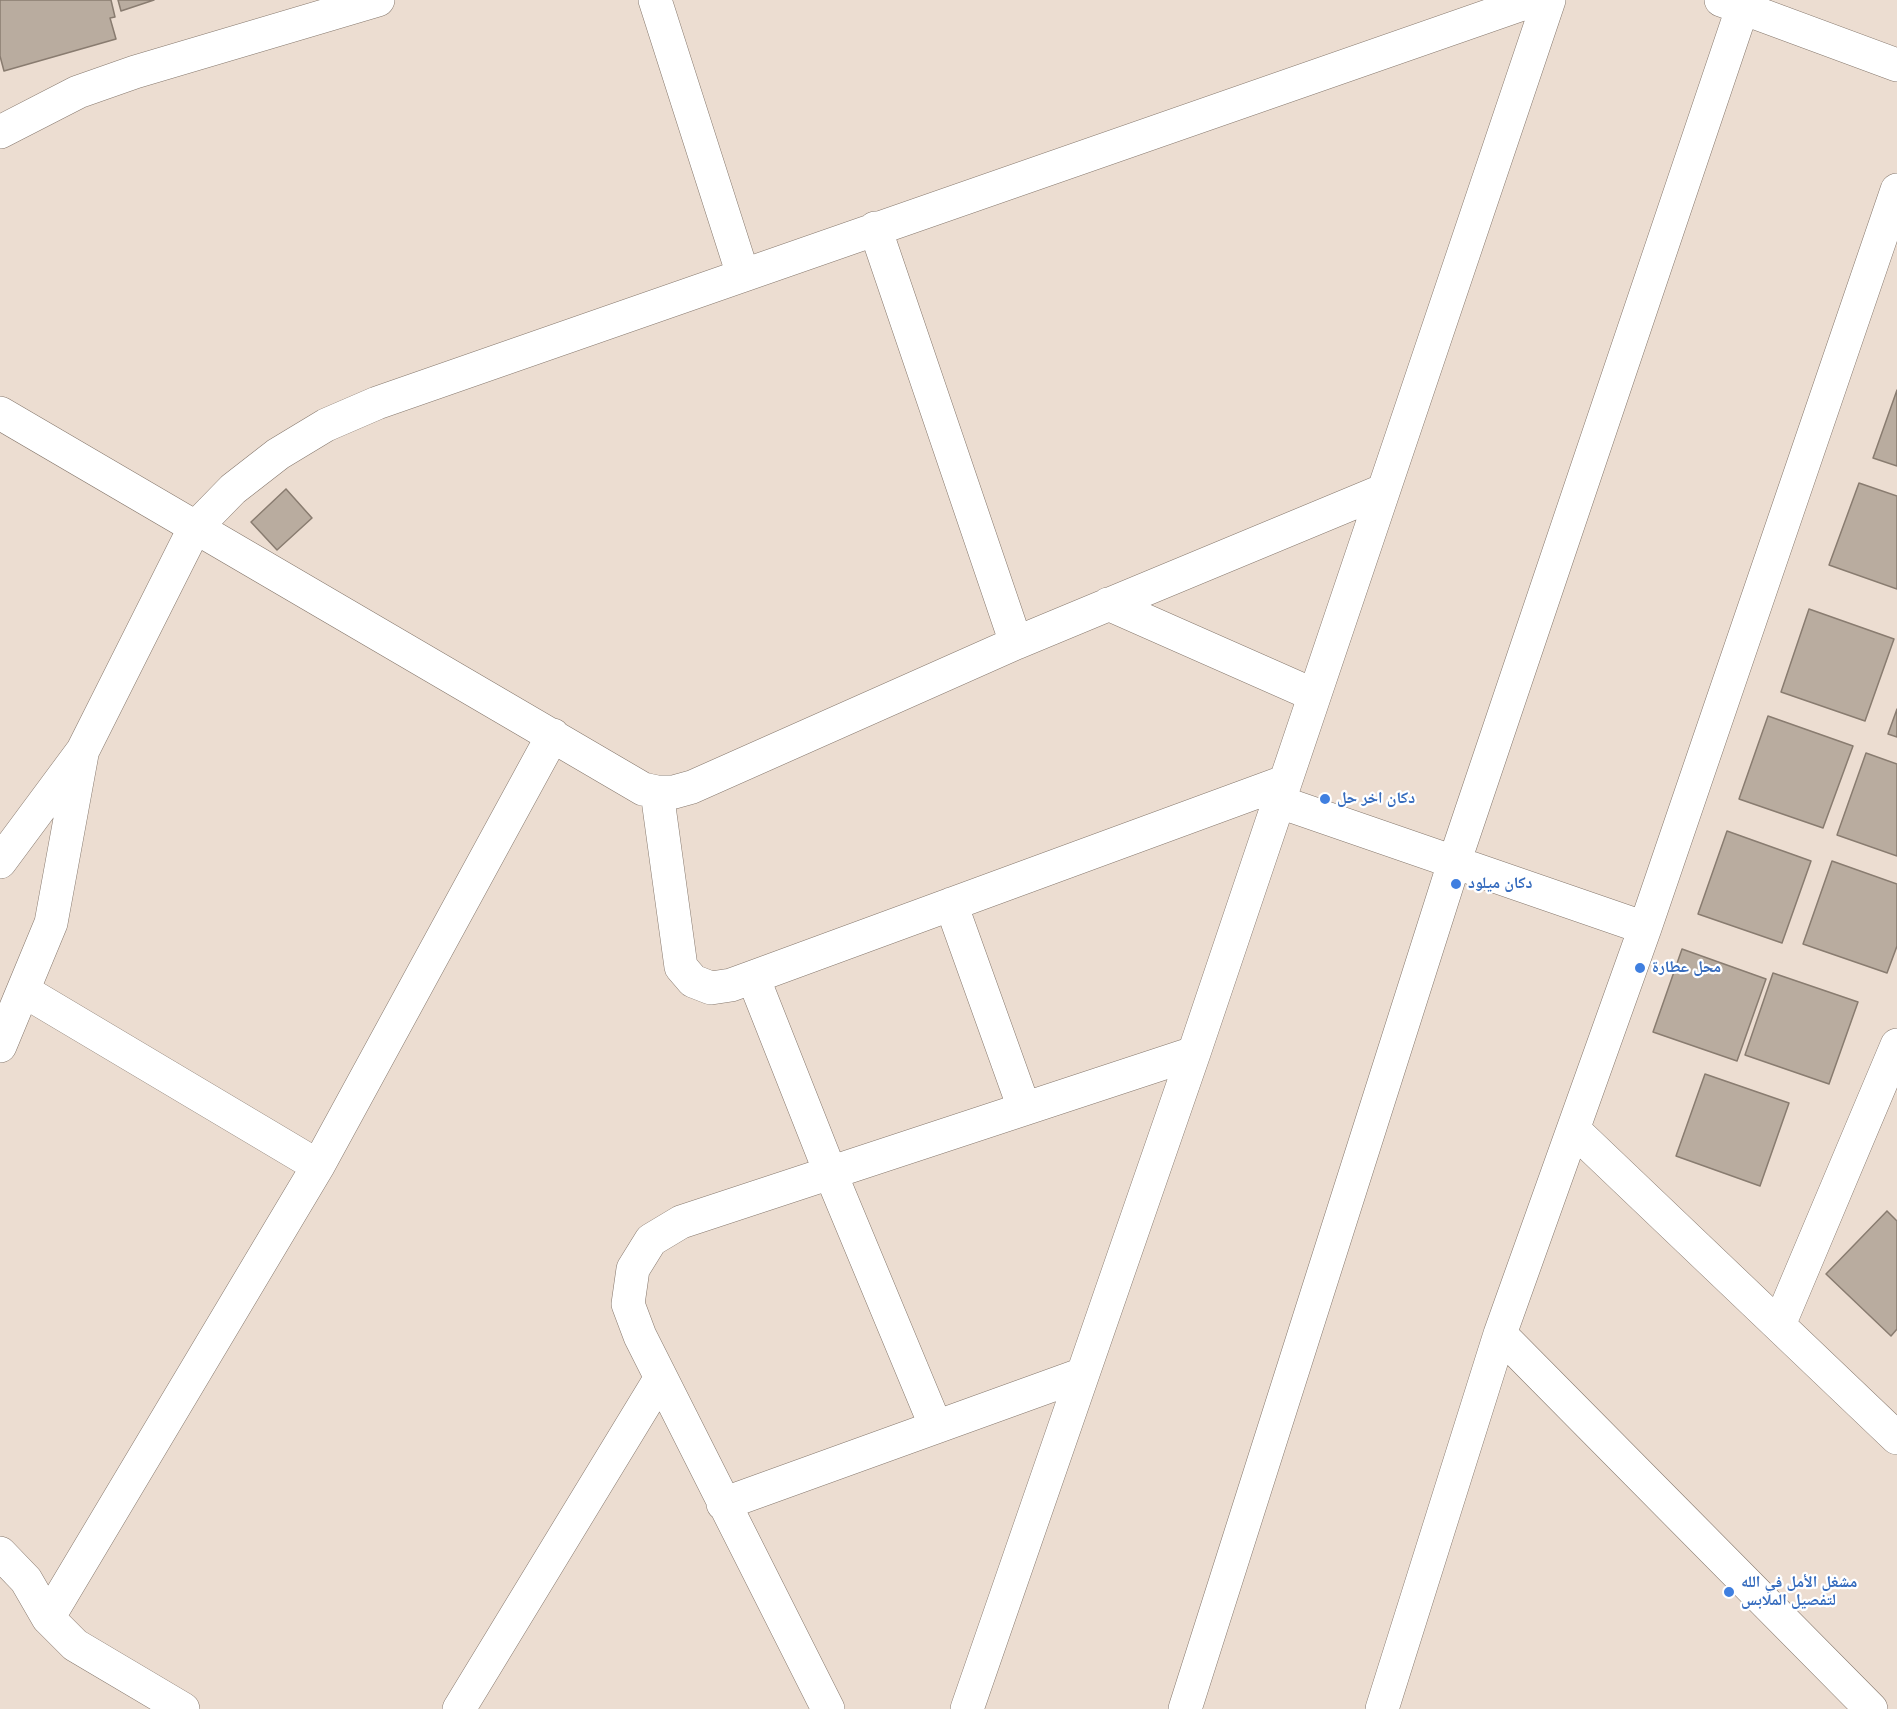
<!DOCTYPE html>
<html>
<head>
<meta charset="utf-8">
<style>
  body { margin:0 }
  canvas { display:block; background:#ecddd1 }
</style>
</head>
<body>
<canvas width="1897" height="1709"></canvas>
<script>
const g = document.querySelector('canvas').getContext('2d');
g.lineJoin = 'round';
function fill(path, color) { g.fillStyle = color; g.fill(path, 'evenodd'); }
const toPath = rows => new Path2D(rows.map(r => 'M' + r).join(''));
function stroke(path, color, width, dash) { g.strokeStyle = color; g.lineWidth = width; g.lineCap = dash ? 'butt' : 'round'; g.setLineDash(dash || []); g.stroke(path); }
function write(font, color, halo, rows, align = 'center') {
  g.font = font + ' "Varela Round","Noto Naskh Arabic",sans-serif'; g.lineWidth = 4.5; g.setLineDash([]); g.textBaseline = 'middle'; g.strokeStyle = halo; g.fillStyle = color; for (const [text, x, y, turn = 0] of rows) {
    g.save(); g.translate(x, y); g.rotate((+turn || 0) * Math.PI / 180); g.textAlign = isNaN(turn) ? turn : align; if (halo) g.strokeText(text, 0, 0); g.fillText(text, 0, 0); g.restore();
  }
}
const building = toPath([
  [0,0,111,0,115,17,110,18,116,39,4,71,0,56,0,0],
  [118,0,154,0,121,11,118,0],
  [1897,390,1897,466,1873,458,1897,390],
  [1859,483,1897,496,1897,589,1829,565,1859,483],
  [286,489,312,518,277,550,251,522,286,489],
  [1809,609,1894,639,1865,721,1781,692,1809,609],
  [1897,709,1897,737,1888,734,1897,709],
  [1768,716,1853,746,1823,828,1739,799,1768,716],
  [1866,753,1897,764,1897,856,1837,835,1866,753],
  [1727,831,1811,861,1782,943,1698,914,1727,831],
  [1832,861,1897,884,1897,946,1887,973,1803,944,1832,861],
  [1682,949,1766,979,1737,1061,1653,1032,1682,949],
  [1773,973,1858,1002,1829,1084,1745,1055,1773,973],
  [1705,1074,1789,1103,1760,1186,1676,1156,1705,1074],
  [1887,1211,1897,1221,1897,1329,1891,1336,1826,1274,1887,1211]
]);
const minor = toPath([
  [655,0,743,275],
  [1721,0,1897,65],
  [0,132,78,92,135,72,378,0],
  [875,228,1016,643],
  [0,413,643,789,657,792,674,792,692,787,1016,643,1382,491],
  [1108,604,1314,695],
  [657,792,681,967,693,981,711,988,731,985,753,977,1284,782],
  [1277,801,1645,928],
  [0,862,83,750,194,529,233,489,278,454,326,425,377,403,1534,0],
  [951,904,1024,1108],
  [753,977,830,1172,936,1427],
  [24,991,318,1166],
  [0,1046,51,923,82,754],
  [1574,1130,1897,1438],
  [1779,1325,1897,1045],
  [1500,1334,1871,1709],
  [723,1504,1083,1374],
  [0,1553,26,1580,48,1618,75,1645,183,1709],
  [48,1618,318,1166,553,735],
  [459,1709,660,1379],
  [828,1709,640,1336,628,1304,633,1269,651,1240,681,1222,1194,1053],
  [967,1709,1194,1053,1549,0],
  [1185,1709,1454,863,1745,0],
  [1382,1709,1500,1334,1645,928,1897,190]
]);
const markers = [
  [1325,799,6,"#3f7fe0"],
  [1456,884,6,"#3f7fe0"],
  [1640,968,6,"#3f7fe0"],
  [1729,1592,6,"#3f7fe0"]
];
const shopNames = [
  ["دكان اخر حل",1337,799],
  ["دكان ميلود",1468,884],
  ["محل عطارة",1652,968],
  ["مشغل الأمل في الله",1741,1583],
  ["لتفصيل الملابس",1741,1601]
];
fill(building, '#b9ac9f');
stroke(building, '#897c70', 1.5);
stroke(minor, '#86786d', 34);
stroke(minor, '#fff', 33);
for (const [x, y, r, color] of markers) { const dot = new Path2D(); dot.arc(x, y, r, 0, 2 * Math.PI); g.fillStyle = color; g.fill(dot); stroke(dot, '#fff', 2); }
write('bold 16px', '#366cbe', '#fff', shopNames, 'left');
</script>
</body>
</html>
